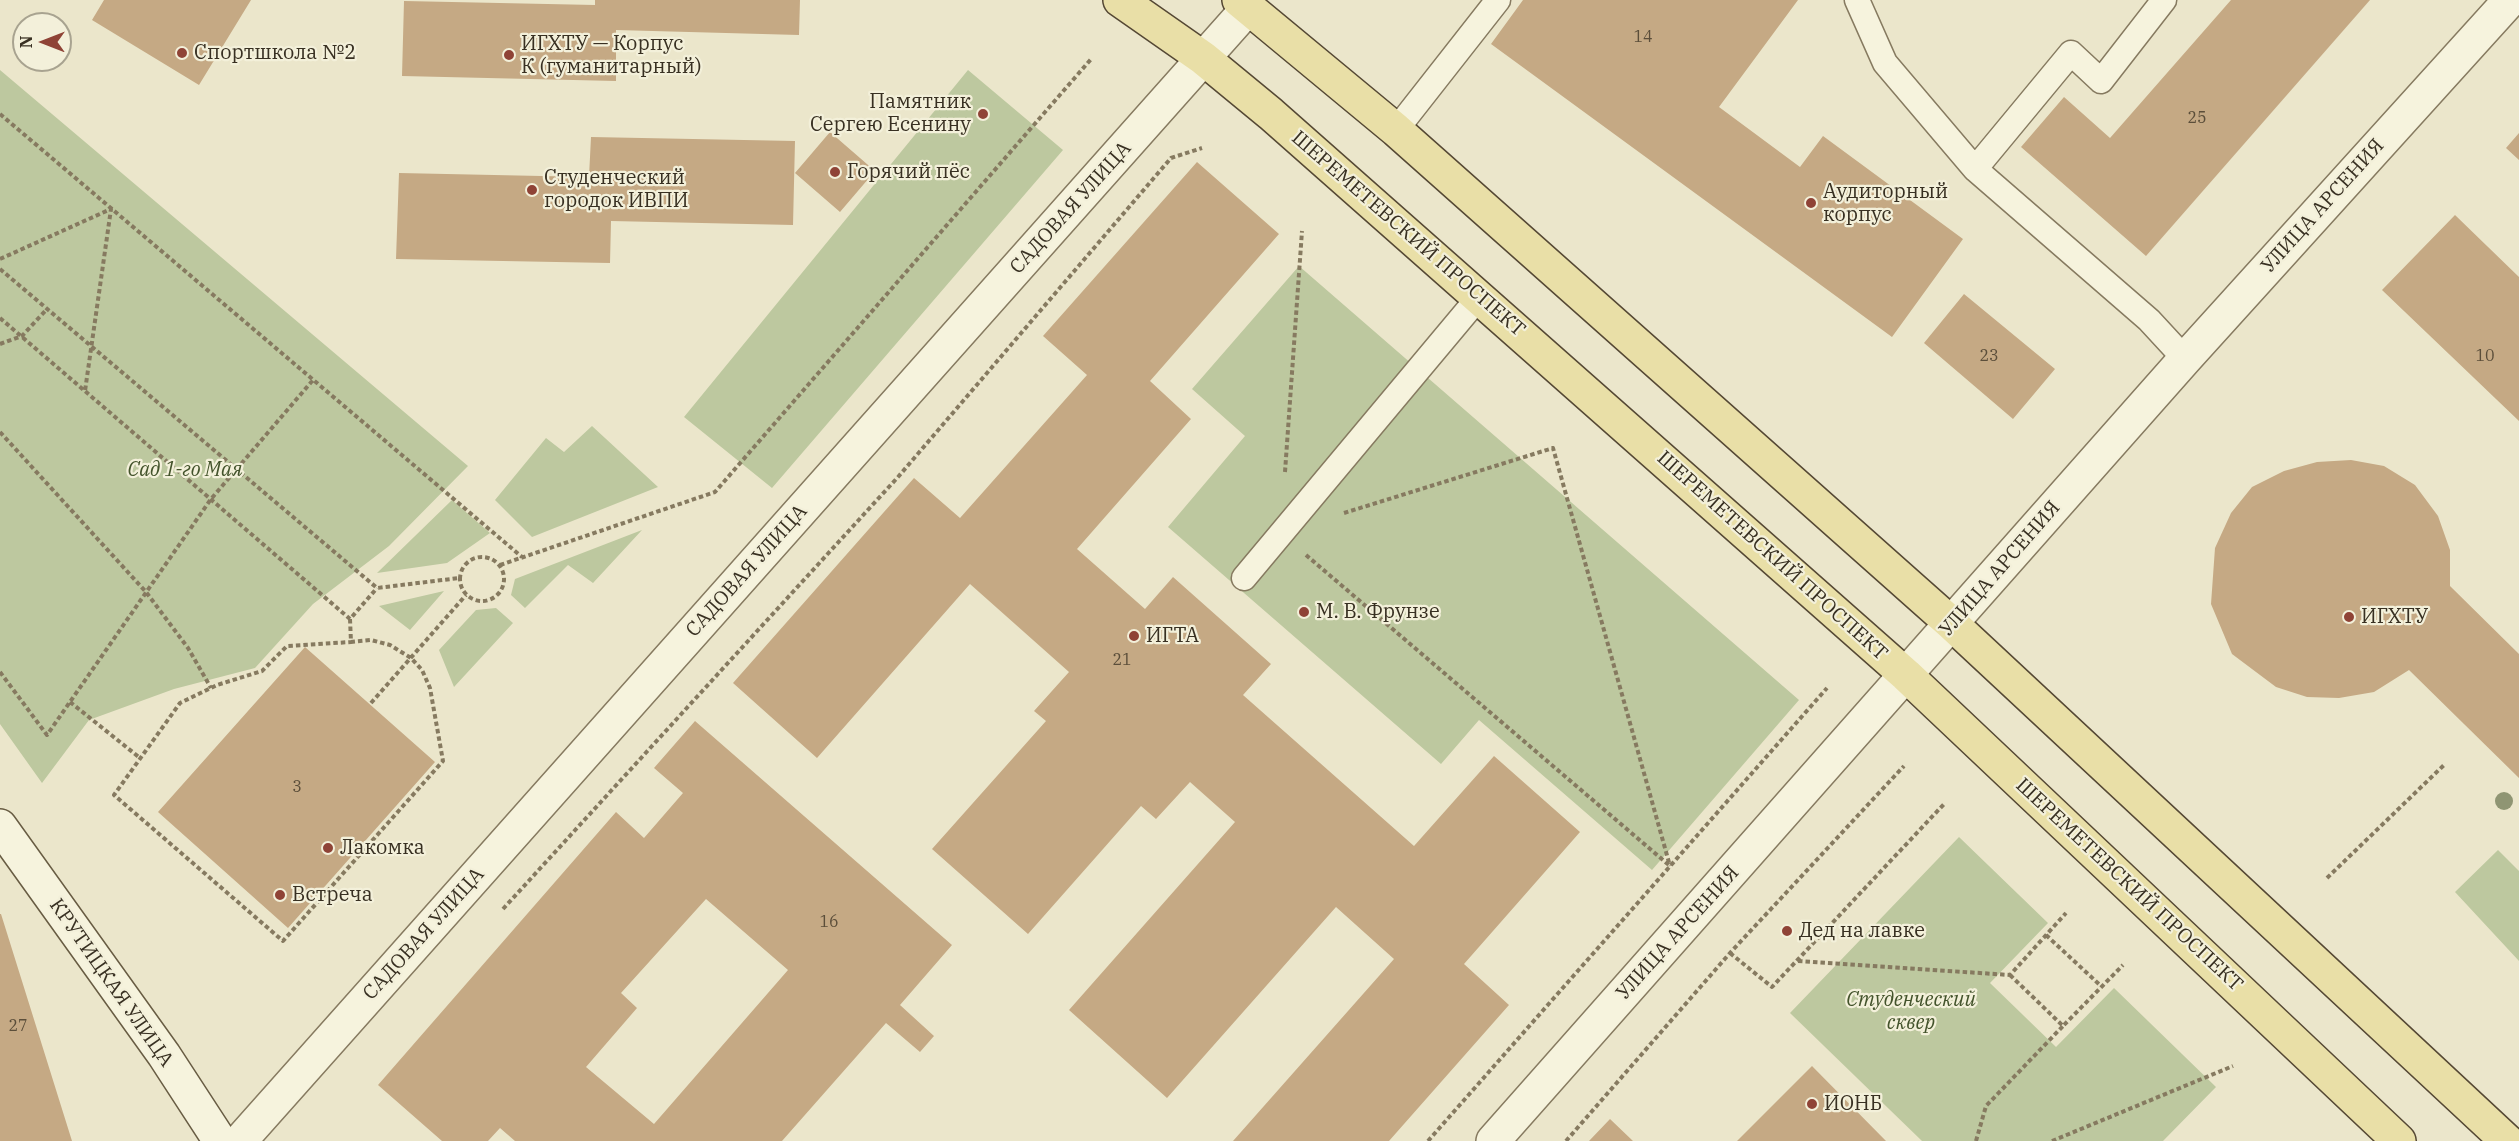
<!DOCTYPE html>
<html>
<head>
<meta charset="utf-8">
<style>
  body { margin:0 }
  #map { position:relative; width:2519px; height:1141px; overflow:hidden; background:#ebe6cb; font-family:"IBM Plex Serif",serif }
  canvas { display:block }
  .north { position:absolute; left:12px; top:12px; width:60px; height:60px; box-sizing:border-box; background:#f3f0da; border:2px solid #a8a390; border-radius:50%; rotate:270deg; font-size:16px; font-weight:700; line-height:24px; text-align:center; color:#383022 }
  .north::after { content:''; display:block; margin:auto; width:21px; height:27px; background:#8f4336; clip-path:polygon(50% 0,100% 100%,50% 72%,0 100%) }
</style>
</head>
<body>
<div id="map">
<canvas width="2519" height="1141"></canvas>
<div class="north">N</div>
</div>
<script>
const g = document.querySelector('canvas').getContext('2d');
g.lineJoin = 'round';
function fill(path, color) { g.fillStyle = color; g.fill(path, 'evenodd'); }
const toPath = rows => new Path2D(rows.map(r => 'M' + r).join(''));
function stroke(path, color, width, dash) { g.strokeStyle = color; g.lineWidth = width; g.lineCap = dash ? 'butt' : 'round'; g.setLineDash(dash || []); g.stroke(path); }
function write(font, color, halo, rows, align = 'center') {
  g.font = font + ' "IBM Plex Serif",serif'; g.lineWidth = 4.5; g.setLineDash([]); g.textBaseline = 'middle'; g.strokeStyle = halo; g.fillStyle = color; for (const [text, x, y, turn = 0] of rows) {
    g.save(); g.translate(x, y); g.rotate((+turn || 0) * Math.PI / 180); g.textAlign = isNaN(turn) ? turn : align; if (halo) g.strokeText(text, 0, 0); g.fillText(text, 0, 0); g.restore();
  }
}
const green = toPath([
  [0,70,468,466,389,546,313,604,255,668,174,689,89,720,42,783,0,724],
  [968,70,1063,150,772,488,684,417],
  [1299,266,1799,700,1652,870,1479,720,1441,764,1168,527,1245,436,1192,389],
  [592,426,658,487,532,537,495,500,546,438,564,452],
  [452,500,490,533,447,563,377,573],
  [642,530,593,583,568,565,525,608,511,595,515,579],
  [444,591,410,630,379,606],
  [496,608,513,623,454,687,439,650,476,610],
  [1959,837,2048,923,1990,983,2056,1047,2114,988,2216,1087,2163,1141,1922,1141,1790,1013],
  [2498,850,2519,871,2519,961,2455,892]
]);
const building = toPath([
  [104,0,251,0,199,85,92,20],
  [595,0,800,0,799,35,616,30,616,81,402,76,404,1,595,5],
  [1523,0,1798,0,1719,107,1800,167,1823,136,1963,239,1892,337,1491,44],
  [2231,0,2370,0,2146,256,2021,147,2064,97,2110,138],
  [830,132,875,171,840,212,795,173],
  [2519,133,2519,160,2506,148],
  [591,137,795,141,793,225,611,221,610,263,396,259,399,173,589,177],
  [1197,162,1279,234,1150,381,1191,419,1077,549,1145,609,1173,577,1271,664,1243,695,1414,846,1494,756,1580,832,1464,964,1509,1005,1389,1141,1233,1141,1394,959,1336,907,1167,1098,1069,1010,1235,822,1190,782,1156,819,1141,806,1028,934,932,849,1046,721,1034,711,1069,672,970,584,817,758,733,683,914,478,960,518,1087,375,1043,336],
  [2455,215,2519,277,2519,421,2382,290],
  [1964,294,2055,369,2013,419,1924,343],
  [2351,460,2384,466,2415,485,2438,516,2450,550,2450,586,2519,654,2519,778,2409,670,2374,692,2339,698,2307,697,2276,687,2232,654,2211,604,2215,548,2231,513,2252,487,2284,471,2317,462],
  [305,647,435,762,288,928,158,812],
  [695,721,952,945,900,1005,934,1036,920,1052,886,1023,782,1141,515,1141,500,1128,488,1141,442,1141,378,1085,616,812,644,838,683,793,654,768],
  [706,899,788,970,654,1124,586,1067,637,1008,621,993],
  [0,914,1,914,72,1141,0,1141],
  [1812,1066,1886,1141,1737,1141],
  [1610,1119,1633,1141,1589,1141]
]);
const path = toPath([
  [0,114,522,557],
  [0,259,111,209,85,391],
  [0,269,377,588,459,578],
  [0,318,350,619,377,588],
  [0,344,22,336,47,309],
  [0,432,146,592,188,648,211,688],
  [1285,472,1302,231],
  [1344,513,1553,448,1670,866],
  [1306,555,1670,866],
  '460 579a22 22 0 1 1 44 0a22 22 0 1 1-44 0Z',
  [500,565,715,492,1092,58],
  [350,619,351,642,371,640,390,645,411,658,422,670,430,688,443,761,283,941,114,795,180,703,217,685,262,671,287,646,351,642],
  [0,672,47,735,211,499,313,380],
  [70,702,140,758],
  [371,703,466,595],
  [2327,878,2444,765],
  [503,909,898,477,1171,158,1202,148],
  [2046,935,2101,986],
  [1730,953,1772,987,1945,803],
  [1798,961,2010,975,2066,913],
  [2010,975,2063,1026,2123,965],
  [1428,1141,1827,688],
  [1566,1141,1730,953,1904,766],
  [1976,1141,1986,1106,2063,1026],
  [2052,1141,2233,1066]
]);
const lane = toPath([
  [1857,0,1885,63,1975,169],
  [2164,0,2101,81,2071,53,1975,169,2149,320,2185,359],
  [1396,130,1498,0],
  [1244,578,1479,297]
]);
const street = toPath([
  [240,1141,1249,7],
  [1493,1141,2185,359,2510,0]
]);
const secondary = toPath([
  [0,826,164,1055,220,1141]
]);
const primary = toPath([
  [1120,0,1203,58,1271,114,1906,675,2399,1141],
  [1239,0,1396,130,1952,624,2507,1141]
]);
const trees = [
  [2504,801]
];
const markers = [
  [182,53,6,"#8f4336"],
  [509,55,6,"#8f4336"],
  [983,114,6,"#8f4336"],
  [835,172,6,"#8f4336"],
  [532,190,6,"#8f4336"],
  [1811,203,6,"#8f4336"],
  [1304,612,6,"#8f4336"],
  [2349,617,6,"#8f4336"],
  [1134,636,6,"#8f4336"],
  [328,848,6,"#8f4336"],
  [280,895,6,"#8f4336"],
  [1787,931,6,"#8f4336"],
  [1812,1104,6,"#8f4336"]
];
const numberNames = [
  ["14",1643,37],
  ["25",2197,118],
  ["23",1989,356],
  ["10",2485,356],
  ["21",1122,660],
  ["3",297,787],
  ["16",829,922],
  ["27",18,1026]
];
const poiNames = [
  ["ИГХТУ — Корпус",521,44],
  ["К (гуманитарный)",521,67],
  ["Спортшкола №2",194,53],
  ["Памятник",971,102,"right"],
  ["Сергею Есенину",971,125,"right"],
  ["Горячий пёс",847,172],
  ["Студенческий",544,178],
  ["городок ИВПИ",544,201],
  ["Аудиторный",1823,192],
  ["корпус",1823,215],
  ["М. В. Фрунзе",1316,612],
  ["ИГХТУ",2361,617],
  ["ИГТА",1146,636],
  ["Лакомка",340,848],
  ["Встреча",292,895],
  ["Дед на лавке",1799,931],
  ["ИОНБ",1824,1104]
];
const streetNames = [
  ["УЛИЦА АРСЕНИЯ",2323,206,-48],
  ["САДОВАЯ УЛИЦА",1071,208,-48],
  ["ШЕРЕМЕТЕВСКИЙ ПРОСПЕКТ",1408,234,41],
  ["ШЕРЕМЕТЕВСКИЙ ПРОСПЕКТ",1772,556,42],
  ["УЛИЦА АРСЕНИЯ",2000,569,-49],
  ["САДОВАЯ УЛИЦА",747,571,-48],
  ["ШЕРЕМЕТЕВСКИЙ ПРОСПЕКТ",2129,885,43],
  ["УЛИЦА АРСЕНИЯ",1678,933,-48],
  ["САДОВАЯ УЛИЦА",424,934,-48],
  ["КРУТИЦКАЯ УЛИЦА",111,983,55]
];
const parkNames = [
  ["Сад 1-го Мая",185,470],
  ["Студенческий",1911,1000],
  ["сквер",1911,1023]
];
fill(green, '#bdc89f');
fill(building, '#c5a984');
stroke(lane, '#867a60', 27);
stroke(street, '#867a60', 36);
stroke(secondary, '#685c43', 36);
stroke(primary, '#554834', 36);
stroke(path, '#867a60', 4, [4.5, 3]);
stroke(lane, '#f6f3dd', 24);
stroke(street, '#f6f3dd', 33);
stroke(secondary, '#f6f3dd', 33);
stroke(primary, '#e9dfa7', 33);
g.fillStyle = '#8f9573';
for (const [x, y] of trees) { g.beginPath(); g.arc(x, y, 9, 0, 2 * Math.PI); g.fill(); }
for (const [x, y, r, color] of markers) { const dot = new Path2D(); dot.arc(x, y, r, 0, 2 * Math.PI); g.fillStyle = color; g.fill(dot); stroke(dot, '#f3f0da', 2); }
write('16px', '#5b4e3a', null, numberNames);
write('20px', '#383022', '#f3f0da', poiNames, 'left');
write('20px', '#383022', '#f3f0da', streetNames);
write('italic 20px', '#43532b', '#f3f0da', parkNames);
</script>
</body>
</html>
